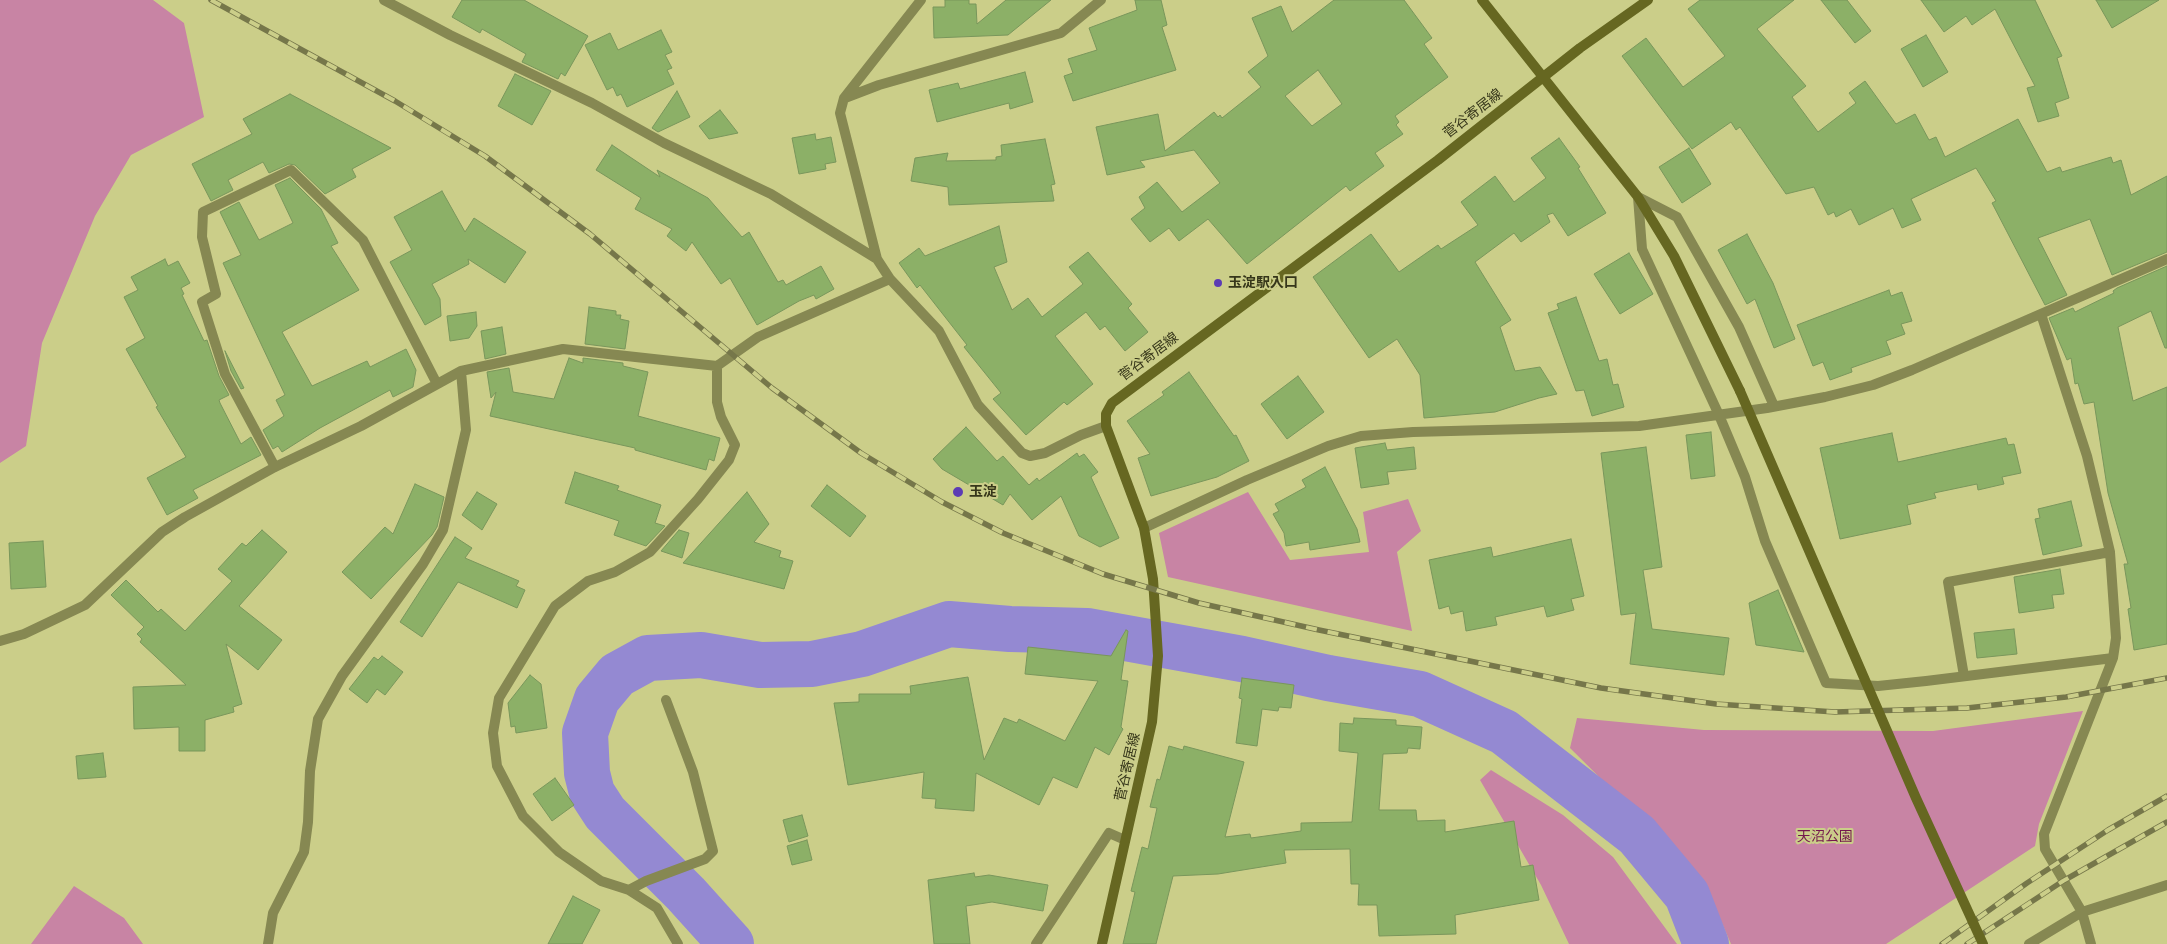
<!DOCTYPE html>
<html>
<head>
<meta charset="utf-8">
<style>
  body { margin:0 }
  canvas { display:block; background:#cbce89 }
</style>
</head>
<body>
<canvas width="2167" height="944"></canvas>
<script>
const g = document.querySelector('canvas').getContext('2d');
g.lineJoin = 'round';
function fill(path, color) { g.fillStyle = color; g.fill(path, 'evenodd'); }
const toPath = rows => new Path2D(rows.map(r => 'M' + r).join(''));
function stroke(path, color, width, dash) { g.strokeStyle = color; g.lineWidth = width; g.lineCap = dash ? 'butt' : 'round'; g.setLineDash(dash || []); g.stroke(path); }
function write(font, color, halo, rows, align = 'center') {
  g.font = font + ' Helvetica,"Noto Sans JP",sans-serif'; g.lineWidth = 4; g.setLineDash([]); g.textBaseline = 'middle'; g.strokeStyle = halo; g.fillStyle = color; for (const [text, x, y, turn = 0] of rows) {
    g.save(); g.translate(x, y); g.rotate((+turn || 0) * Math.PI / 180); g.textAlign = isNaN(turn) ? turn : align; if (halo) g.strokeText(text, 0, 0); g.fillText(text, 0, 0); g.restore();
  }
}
const green = toPath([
  [0,0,153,0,184,23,204,117,131,155,95,216,42,343,26,446,0,463],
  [1248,492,1290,560,1369,552,1363,512,1408,499,1421,531,1397,552,1412,631,1168,577,1159,533],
  [2083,711,2039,824,2035,846,1886,944,1731,944,1704,881,1570,748,1577,718,1704,730,1933,731],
  [1491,770,1563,815,1613,857,1677,944,1569,944,1541,885,1480,780],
  [74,886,124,918,143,944,31,944]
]);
const river = toPath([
  [731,944,686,894,605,813,592,793,587,773,585,733,597,699,617,675,648,658,701,655,760,665,812,664,862,654,949,624,1010,629,1087,631,1242,659,1328,678,1420,694,1504,732,1637,835,1687,895,1706,944]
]);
const building = toPath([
  [462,0,524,0,588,36,565,76,561,73,558,79,522,62,526,54,482,29,480,33,452,17,462,0],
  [945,0,969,0,969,4,976,4,977,24,1006,0,1051,0,1008,35,934,38,933,7,945,7,945,0],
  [1135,0,1161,0,1167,25,1162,27,1176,70,1073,101,1064,76,1073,73,1068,59,1097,50,1089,28,1137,10,1135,0],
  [1334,0,1404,0,1432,38,1424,44,1448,77,1395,116,1399,122,1396,125,1403,134,1375,153,1384,166,1350,191,1346,186,1247,264,1208,219,1179,241,1169,228,1150,242,1131,219,1145,208,1139,197,1157,182,1182,212,1220,183,1194,150,1140,161,1145,167,1107,175,1096,127,1158,114,1165,151,1214,112,1218,117,1220,115,1222,118,1261,87,1248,72,1268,56,1252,18,1281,6,1292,32,1334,0],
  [1318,70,1342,104,1312,126,1285,96,1318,70],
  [1700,0,1794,0,1757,29,1806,86,1792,97,1818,132,1856,103,1849,93,1865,81,1896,124,1915,114,1929,140,1936,137,1945,157,2018,119,2047,172,2060,167,2062,172,2111,157,2113,163,2121,160,2131,195,2167,176,2167,252,2112,275,2090,219,2038,238,2067,295,2045,305,1992,203,1996,201,1976,168,1911,199,1921,220,1902,228,1893,208,1859,225,1851,209,1836,217,1834,212,1828,215,1814,187,1786,194,1740,127,1736,130,1731,122,1692,149,1622,56,1646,38,1683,87,1725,56,1688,9,1700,0],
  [1821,0,1847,0,1871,31,1855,43,1821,0],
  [1921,0,2035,0,2062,56,2057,58,2069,98,2055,103,2059,116,2038,122,2027,88,2035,86,1995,9,1972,25,1966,16,1944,32,1921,0],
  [2096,0,2159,0,2112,28,2096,0],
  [661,30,672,52,665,55,672,68,667,70,674,84,627,107,621,94,617,96,613,87,607,90,585,45,610,33,618,50,661,30],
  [1926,35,1948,72,1923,87,1901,49,1926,35],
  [1025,72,1033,102,1010,109,1009,103,937,122,929,90,958,83,960,89,1025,72],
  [515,74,551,91,532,125,498,106,515,74],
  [677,91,690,117,658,132,652,128,677,91],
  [290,94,391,148,352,169,356,177,325,194,295,165,289,164,269,173,263,162,228,180,233,190,211,201,192,164,252,134,243,119,290,94],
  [720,110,738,133,709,139,699,126,720,110],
  [815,134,816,140,831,137,836,162,825,164,826,169,799,174,792,138,815,134],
  [1559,138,1580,167,1578,168,1606,213,1568,236,1553,213,1547,215,1550,222,1521,242,1514,233,1475,262,1511,320,1500,327,1515,371,1540,367,1557,394,1539,398,1495,412,1424,418,1420,375,1397,339,1369,358,1313,277,1371,234,1399,272,1438,245,1441,249,1478,225,1461,202,1495,176,1514,202,1546,178,1531,158,1559,138],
  [1045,139,1055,184,1051,185,1054,201,949,205,948,187,911,181,915,158,948,153,946,161,996,160,996,157,1002,156,1001,145,1045,139],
  [612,145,660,177,657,170,708,198,742,237,749,232,778,282,783,280,786,285,821,266,834,289,816,299,814,295,799,301,757,325,730,278,721,284,692,242,686,251,667,236,672,229,635,209,641,198,596,170,612,145],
  [1689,148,1711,184,1682,203,1659,167,1689,148],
  [290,178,321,209,338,243,331,246,359,290,282,332,312,386,367,361,370,367,406,349,416,370,413,387,393,397,390,390,320,428,282,452,278,446,273,449,263,430,284,416,276,400,285,395,223,263,241,255,220,212,239,202,259,240,293,223,275,185,290,178],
  [442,191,465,232,474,218,526,252,505,283,468,259,469,264,432,284,440,299,441,316,425,325,390,262,412,250,394,217,442,191],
  [999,226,1007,262,994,267,1012,310,1028,298,1042,317,1083,284,1069,267,1088,252,1132,304,1128,308,1148,332,1125,351,1105,326,1100,330,1086,312,1055,336,1093,384,1067,405,1064,402,1026,435,993,399,1001,393,964,347,967,345,920,285,917,288,899,263,919,248,925,256,999,226],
  [1747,234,1773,283,1795,339,1774,348,1755,299,1747,304,1718,250,1747,234],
  [1629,253,1653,294,1620,314,1594,274,1629,253],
  [165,259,168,266,178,261,190,283,181,288,184,294,182,295,204,341,207,340,219,376,229,395,219,400,220,403,241,444,251,437,261,455,193,490,198,498,167,515,147,478,186,457,156,407,158,406,126,349,145,338,124,297,138,290,131,277,165,259],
  [2167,266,2167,348,2165,348,2151,311,2118,327,2133,401,2167,387,2167,644,2134,650,2128,609,2131,608,2124,564,2128,564,2108,493,2094,402,2084,404,2078,383,2075,384,2071,358,2067,360,2049,318,2073,308,2075,312,2114,293,2113,291,2117,288,2167,266],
  [1889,290,1891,296,1902,292,1912,321,1901,324,1905,334,1886,341,1891,354,1851,368,1852,372,1830,380,1823,362,1813,366,1797,325,1889,290],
  [1576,297,1599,361,1607,359,1613,385,1618,384,1624,407,1592,416,1584,390,1576,391,1548,313,1559,309,1557,304,1576,297],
  [589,307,616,311,616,315,621,315,620,319,629,321,625,349,585,344,589,307],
  [476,312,477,326,469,338,450,341,447,316,476,312],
  [502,327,506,354,485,359,481,331,502,327],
  [225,351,244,388,241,389,231,371,225,351],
  [569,358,583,363,583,358,623,363,623,366,648,372,638,416,720,438,714,461,709,459,706,470,635,450,635,448,490,416,496,392,491,398,487,372,509,368,513,392,554,399,569,358],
  [1189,372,1234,436,1236,435,1249,461,1217,477,1151,496,1138,458,1150,454,1127,421,1164,395,1162,392,1189,372],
  [1298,376,1324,412,1287,439,1261,404,1298,376],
  [966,427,997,461,1003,456,1029,485,1037,478,1039,481,1077,453,1079,457,1084,454,1098,472,1091,477,1119,538,1100,547,1079,536,1061,496,1032,520,1010,494,1003,505,942,469,933,459,966,427],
  [1711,432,1715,476,1691,479,1686,435,1711,432],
  [1892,433,1898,462,2006,438,2008,445,2014,444,2021,473,2002,477,2004,484,1978,490,1977,484,1934,493,1936,498,1907,505,1911,524,1840,539,1820,448,1892,433],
  [1385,443,1387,450,1414,447,1416,469,1387,472,1389,484,1361,488,1355,448,1385,443],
  [1646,447,1662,567,1643,570,1652,629,1729,638,1724,675,1630,664,1636,613,1621,615,1601,453,1646,447],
  [1325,467,1357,529,1360,542,1310,550,1309,542,1286,546,1284,533,1273,514,1279,511,1275,504,1306,487,1302,480,1325,467],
  [575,472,619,486,617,490,661,505,655,523,665,526,646,546,614,535,619,521,565,503,575,472],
  [415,484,444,497,437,527,432,535,371,599,342,572,385,527,393,534,415,484],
  [827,485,866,516,850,537,811,506,827,485],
  [477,492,497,504,482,530,462,515,477,492],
  [747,492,769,524,754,542,781,551,779,557,793,561,784,589,683,563,747,492],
  [2071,501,2082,546,2043,555,2035,519,2040,518,2038,509,2071,501],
  [262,530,287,552,239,606,282,640,258,670,226,644,242,704,233,707,234,712,205,720,205,751,179,751,179,727,134,729,133,687,186,685,140,642,142,639,137,634,144,627,111,595,126,580,158,612,161,609,185,631,232,581,218,569,242,543,246,546,262,530],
  [679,530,689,533,682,558,661,551,679,530],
  [455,537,472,548,465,558,519,581,516,586,525,590,517,608,458,582,422,637,400,622,455,537],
  [1571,539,1584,596,1571,599,1574,610,1547,617,1544,606,1495,617,1497,625,1466,631,1463,611,1451,614,1449,606,1439,609,1429,560,1491,547,1493,557,1571,539],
  [43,541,46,587,11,589,9,543,43,541],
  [2060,569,2064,594,2052,595,2054,608,2019,613,2014,577,2060,569],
  [1778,590,1804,652,1756,645,1749,603,1778,590],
  [2014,629,2017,654,1977,658,1974,633,2014,629],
  [1126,630,1128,631,1121,680,1128,681,1121,727,1123,729,1109,755,1095,747,1077,788,1053,777,1039,805,976,773,974,811,935,808,936,799,922,798,924,772,848,785,834,703,859,702,859,694,911,694,910,686,968,677,984,760,1004,718,1017,723,1019,719,1065,741,1098,681,1025,674,1028,647,1111,656,1126,630],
  [382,656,403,672,385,695,377,689,367,703,349,689,374,657,378,660,382,656],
  [530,675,541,684,547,728,516,733,515,726,511,727,508,703,530,675],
  [1242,678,1294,685,1291,708,1279,707,1278,711,1262,709,1257,746,1236,743,1242,699,1239,698,1242,678],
  [1354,718,1396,720,1396,725,1422,727,1420,749,1408,748,1407,753,1383,754,1379,810,1416,810,1417,821,1445,820,1445,832,1514,821,1521,867,1533,865,1539,900,1455,915,1456,934,1379,936,1377,905,1358,905,1359,884,1351,884,1350,849,1284,850,1286,863,1218,874,1173,876,1156,944,1123,944,1135,892,1131,891,1142,847,1148,849,1157,808,1150,807,1157,779,1160,780,1169,746,1183,750,1184,746,1244,762,1225,837,1250,834,1251,838,1301,831,1301,823,1352,822,1358,753,1339,751,1340,723,1353,724,1354,718],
  [103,753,106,777,78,779,76,756,103,753],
  [555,778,574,805,552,821,533,794,555,778],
  [802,815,808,836,789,842,783,820,802,815],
  [807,840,812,860,792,865,787,846,807,840],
  [974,873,975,877,989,875,1048,885,1043,911,992,902,966,906,970,944,934,944,928,880,974,873],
  [573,896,600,910,582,944,548,944,573,896]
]);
const street = toPath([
  [384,0,450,35,592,103,664,143,771,194,877,259],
  [921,0,844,98,840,113,877,259,890,279,939,331,978,405,1022,453,1030,456,1045,453,1081,435,1106,426],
  [845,98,879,85,1061,33,1101,0],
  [1638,197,1642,249,1719,415,1745,477,1765,541,1826,683,1878,686,1926,681,2113,658],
  [1638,197,1677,217,1739,327,1774,406],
  [2041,314,2087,456,2110,552,2116,638,2113,658,2044,834,2045,849,2082,912,2091,944],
  [275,467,225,374,202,302,216,294,202,237,203,212,291,170,363,240,437,384],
  [1144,528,1247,480,1328,446,1361,436,1413,432,1639,426,1767,408,1825,397,1873,385,1912,370,2167,259],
  [0,641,24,634,85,605,162,532,185,517,275,467,361,426,461,371,563,349,717,366,758,337,890,279],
  [1964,676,1948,582,2110,552],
  [629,890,646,881,705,859,713,851,693,772,666,700],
  [268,944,273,913,304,852,308,822,310,771,318,719,342,676,423,564,443,530,466,430,461,371],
  [678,944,657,908,629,890,601,881,559,852,523,816,497,766,493,733,499,698,555,606,588,581,615,572,650,552,698,499,729,460,735,445,721,417,717,402,717,366],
  [1036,944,1109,833,1125,840],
  [2029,944,2082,912,2167,885]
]);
const secondary = toPath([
  [1482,0,1638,197,1674,256,1740,391],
  [1102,944,1152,722,1158,656,1153,579,1144,528,1106,426,1106,414,1112,403,1438,160,1580,48,1648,0]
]);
const rail = toPath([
  [211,0,395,101,485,156,590,234,772,388,861,453,942,502,1003,533,1103,574,1199,603,1319,630,1601,688,1716,704,1835,712,1967,708,2066,697,2167,678],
  [1942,944,2027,883,2108,830,2167,796],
  [1967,944,2063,881,2167,822]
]);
const secondaryBridge = toPath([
  [1740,391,1916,798,1983,944]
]);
const markers = [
  [1218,283,5,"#5c3cb4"],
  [958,492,6,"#5c3cb4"]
];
const streetNames = [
  ["菅谷寄居線",1473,114,-38],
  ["菅谷寄居線",1149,357,-37],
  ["菅谷寄居線",1128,767,-77]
];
const poiNames = [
  ["玉淀駅入口",1228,283],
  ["玉淀",969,492]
];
const parkNames = [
  ["天沼公園",1825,837]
];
fill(green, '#c884a4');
stroke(river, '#9489d2', 46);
fill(building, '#8cb067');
stroke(building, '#79965b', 1);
stroke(street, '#868852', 10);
stroke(secondary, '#666721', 10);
stroke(rail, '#76774a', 5.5);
stroke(rail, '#cbce89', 4, [11]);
stroke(secondaryBridge, '#666721', 10);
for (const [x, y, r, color] of markers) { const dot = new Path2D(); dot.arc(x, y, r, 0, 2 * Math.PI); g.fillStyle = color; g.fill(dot); stroke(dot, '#cbce89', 2); }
write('14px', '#36361a', '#cbce89', streetNames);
write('bold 14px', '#36361a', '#cbce89', poiNames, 'left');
write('14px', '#74174d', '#cbce89', parkNames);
</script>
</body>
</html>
